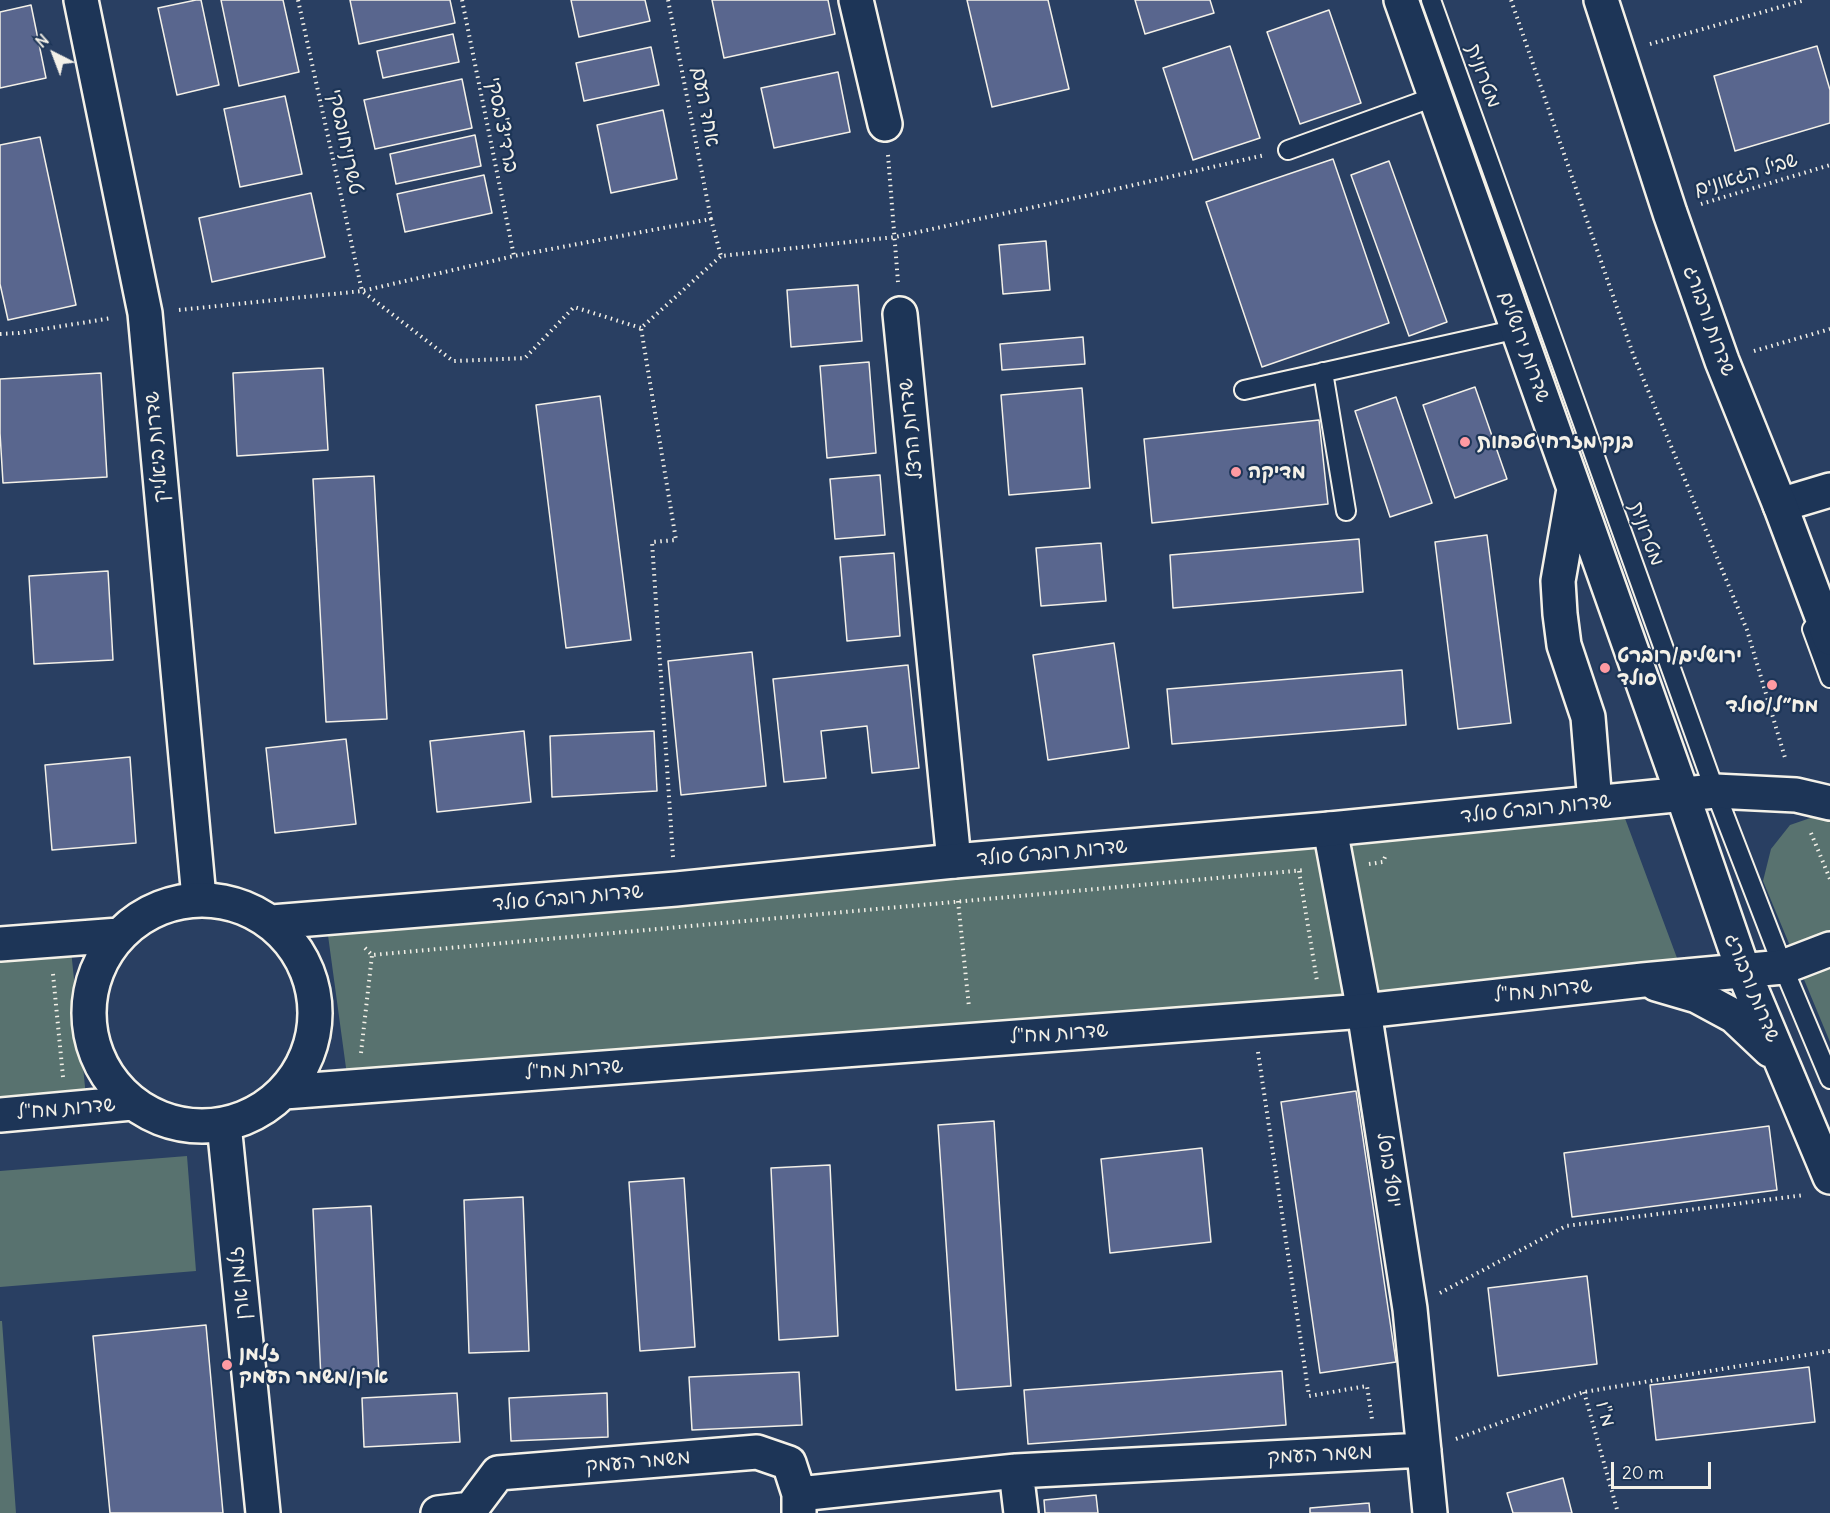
<!DOCTYPE html>
<html>
<head>
<meta charset="utf-8">
<style>
  body { margin:0 }
  #map { position:relative; width:1830px; height:1513px; overflow:hidden; background:#293f62; font-family:Delius,sans-serif }
  canvas { display:block }
  .north { position:absolute; left:24px; top:24px; width:60px; height:60px; -webkit-text-stroke:4px #1d3557; paint-order:stroke; rotate:318deg; font-size:16px; font-weight:700; line-height:24px; text-align:center; color:#f4f1e8 }
  .north::after { content:''; display:block; margin:auto; width:21px; height:27px; background:#f4f1e8; clip-path:polygon(50% 0,100% 100%,50% 72%,0 100%) }
  .scale { position:absolute; left:1611px; top:1462px; width:100px; height:27px; box-sizing:border-box; border:3px solid #f4f1e8; border-top:0; padding-left:8px; font-size:18px; line-height:21px; white-space:nowrap; color:#f4f1e8; -webkit-text-stroke:4px #1d3557; paint-order:stroke }
</style>
</head>
<body>
<div id="map">
<canvas width="1830" height="1513"></canvas>
<div class="north">N</div>
<div class="scale">20 m</div>
</div>
<script>
const g = document.querySelector('canvas').getContext('2d');
g.lineJoin = 'round';
function fill(path, color) { g.fillStyle = color; g.fill(path, 'evenodd'); }
const toPath = rows => new Path2D(rows.map(r => 'M' + r).join(''));
function stroke(path, color, width, dash) { g.strokeStyle = color; g.lineWidth = width; g.lineCap = dash ? 'butt' : 'round'; g.setLineDash(dash || []); g.stroke(path); }
function write(font, color, halo, rows, align = 'center') {
  g.font = font + ' Delius,"Playpen Sans Hebrew",sans-serif'; g.lineWidth = 4.5; g.setLineDash([]); g.textBaseline = 'middle'; g.strokeStyle = halo; g.fillStyle = color; for (const [text, x, y, turn = 0] of rows) {
    g.save(); g.translate(x, y); g.rotate((+turn || 0) * Math.PI / 180); g.textAlign = isNaN(turn) ? turn : align; if (halo) g.strokeText(text, 0, 0); g.fillText(text, 0, 0); g.restore();
  }
}
const green = toPath([
  [1623,813,1680,966,1374,997,1349,843],
  [1819,815,1830,817,1830,1042,1763,881,1771,849,1790,825],
  [1320,847,1349,999,349,1090,327,928],
  [71,950,87,1106,0,1113,0,952],
  [187,1156,196,1271,0,1287,0,1171],
  [0,1321,2,1321,16,1513,0,1513]
]);
const building = toPath([
  [196,0,201,0,219,85,177,95,158,8,196,0],
  [221,0,283,0,299,72,239,86,221,0],
  [350,0,450,0,455,23,359,44,350,0],
  [571,0,645,0,650,21,579,37,571,0],
  [712,0,828,0,835,34,724,58,712,0],
  [967,0,1048,0,1069,89,992,107,967,0],
  [1135,0,1210,0,1214,13,1145,34,1135,0],
  [31,5,46,78,0,88,0,12,31,5],
  [1329,10,1361,103,1300,124,1267,32,1329,10],
  [453,34,459,62,383,78,377,51,453,34],
  [1230,46,1260,138,1193,160,1163,68,1230,46],
  [1817,46,1830,90,1830,123,1735,151,1714,76,1817,46],
  [651,47,659,85,584,101,576,63,651,47],
  [838,72,850,132,774,148,761,88,838,72],
  [462,79,472,128,375,149,364,100,462,79],
  [285,96,302,174,240,187,224,109,285,96],
  [663,110,677,179,611,193,597,125,663,110],
  [475,135,481,166,396,184,390,154,475,135],
  [40,137,76,305,8,320,0,284,0,145,40,137],
  [1333,159,1389,323,1262,367,1206,202,1333,159],
  [1389,161,1447,322,1409,336,1351,175,1389,161],
  [484,175,492,213,405,232,397,194,484,175],
  [311,193,325,257,212,282,199,218,311,193],
  [1046,241,1050,290,1003,294,999,245,1046,241],
  [858,285,862,341,791,347,787,290,858,285],
  [1083,337,1085,364,1002,370,1000,344,1083,337],
  [869,362,876,453,827,458,820,366,869,362],
  [323,368,328,450,237,456,233,373,323,368],
  [101,373,107,477,3,483,0,433,0,379,101,373],
  [1475,387,1507,479,1455,498,1423,405,1475,387],
  [1082,388,1090,488,1009,495,1001,395,1082,388],
  [600,396,631,640,566,648,536,405,600,396],
  [1396,397,1432,503,1390,517,1355,411,1396,397],
  [1319,420,1328,504,1152,523,1144,439,1319,420],
  [880,475,885,535,835,539,830,479,880,475],
  [374,476,387,719,326,722,313,479,374,476],
  [1487,535,1511,723,1458,729,1435,542,1487,535],
  [1359,539,1363,592,1173,608,1170,555,1359,539],
  [1101,543,1106,601,1041,606,1036,548,1101,543],
  [894,553,900,636,847,641,840,557,894,553],
  [108,571,113,660,34,664,29,576,108,571],
  [1114,643,1129,748,1048,760,1033,655,1114,643],
  [752,652,766,786,681,795,668,661,752,652],
  [908,665,919,768,872,773,867,726,821,731,826,778,784,782,773,679,908,665],
  [1402,670,1406,725,1172,744,1167,689,1402,670],
  [524,731,531,802,437,812,430,741,524,731],
  [654,731,657,791,552,797,550,736,654,731],
  [346,739,356,824,275,833,266,748,346,739],
  [130,757,136,843,52,850,45,765,130,757],
  [1356,1091,1396,1362,1320,1373,1281,1102,1356,1091],
  [994,1121,1011,1386,956,1390,938,1125,994,1121],
  [1769,1126,1777,1190,1572,1217,1564,1153,1769,1126],
  [1202,1148,1211,1242,1110,1253,1101,1159,1202,1148],
  [830,1165,838,1336,779,1340,771,1168,830,1165],
  [684,1178,695,1347,640,1351,629,1182,684,1178],
  [523,1197,529,1351,469,1353,464,1200,523,1197],
  [371,1206,379,1376,321,1379,313,1209,371,1206],
  [1587,1276,1597,1364,1498,1376,1488,1288,1587,1276],
  [206,1325,223,1513,110,1513,93,1336,206,1325],
  [1809,1367,1815,1422,1656,1440,1650,1385,1809,1367],
  [1282,1371,1286,1425,1028,1444,1024,1390,1282,1371],
  [799,1372,802,1425,692,1430,689,1377,799,1372],
  [457,1393,460,1442,364,1447,362,1398,457,1393],
  [607,1393,608,1437,511,1441,509,1398,607,1393],
  [1563,1478,1572,1513,1513,1513,1507,1493,1563,1478],
  [1096,1495,1098,1513,1045,1513,1044,1500,1096,1495],
  [1369,1503,1370,1513,1310,1513,1310,1508,1369,1503]
]);
const path = toPath([
  [298,0,362,291,453,361,525,358,574,307,641,328],
  [462,0,514,256],
  [668,0,711,219],
  [1511,0,1633,354,1747,630,1786,761],
  [1650,44,1805,0],
  [888,155,898,282],
  [1701,204,1830,165],
  [179,310,362,291,514,256,711,219,721,256,895,237,1090,195,1265,155],
  [0,334,19,333,112,318],
  [1754,351,1830,329],
  [1811,833,1830,879],
  [673,857,652,542,676,540,641,328,721,256],
  [1369,864,1383,862,1385,857],
  [1299,871,1317,981],
  [958,901,969,1007],
  [365,948,372,955,1305,870],
  [53,974,63,1077],
  [1258,1052,1309,1396,1367,1386,1372,1419],
  [361,1053,372,955],
  [1440,1293,1566,1226,1804,1195],
  [1584,1392,1618,1513],
  [1456,1439,1584,1392,1830,1351]
]);
const lane = toPath([
  [1431,0,1715,791,1783,967,1830,1079],
  [1288,150,1434,97],
  [1323,372,1346,511],
  [1244,390,1518,329],
  [1812,629,1830,678]
]);
const street = toPath([
  [81,0,145,313,199,898],
  [856,0,885,124],
  [900,314,954,861],
  [1780,505,1830,490],
  [1330,829,1364,1011,1410,1309,1430,1513],
  [1016,1471,1021,1513],
  [799,1494,1016,1471,1424,1450],
  [438,1513,471,1509],
  [471,1513,471,1509,498,1473,757,1452,789,1463,799,1494,799,1513]
]);
const secondary = toPath([
  [1401,0,1683,796,1743,970,1830,1177],
  [1601,0,1670,213,1722,361,1780,505,1830,638],
  [1574,489,1558,581,1560,614,1564,645,1588,717,1595,803],
  '89 1013a113 113 0 1 1 226 0a113 113 0 1 1-226 0Z',
  [272,922,676,889,954,861,1330,829,1715,791,1796,795,1830,803],
  [0,944,119,935],
  [1656,984,1697,996,1734,1016,1770,1050],
  [284,1092,1364,1011,1643,980,1783,967,1830,949],
  [0,1115,132,1103],
  [224,1124,263,1513]
]);
const markers = [
  [1465,442,6,"#ff9aa2"],
  [1236,472,6,"#ff9aa2"],
  [1605,668,6,"#ff9aa2"],
  [1772,685,6,"#ff9aa2"],
  [227,1365,6,"#ff9aa2"]
];
const streetNames = [
  ["מטרונית",1483,76,70],
  ["אחד העם",705,107,79],
  ["ברדיצ'בסקי",502,125,79],
  ["טשרניחובסקי",345,142,78],
  ["שביל הגאונים",1746,175,-17],
  ["שדרות ורבורג",1709,321,70],
  ["שדרות ירושלים",1524,347,70],
  ["שדרות הרצל",911,429,-96],
  ["שדרות ביאליק",157,447,-95],
  ["מטרונית",1646,534,70],
  ["שדרות רוברט סולד",1536,809,-6],
  ["שדרות רוברט סולד",1052,853,-5],
  ["שדרות רוברט סולד",568,898,-5],
  ["שדרות ורבורג",1752,988,68],
  ["שדרות מח\"ל",1543,991,-6],
  ["שדרות מח\"ל",1059,1034,-4],
  ["שדרות מח\"ל",574,1070,-4],
  ["שדרות מח\"ל",66,1109,-5],
  ["יוסף בוסל",1389,1170,81],
  ["זלמן ארן",240,1283,-96],
  ["מ\"ו",1605,1414,74],
  ["משמר העמק",1320,1455,-3],
  ["משמר העמק",638,1462,-5]
];
const poiNames = [
  ["בנק מזרחי טפחות",1477,442],
  ["מדיקה",1248,472],
  ["ירושלים/רוברט",1617,656],
  ["סולד",1617,679],
  ["מח״ל/סולד",1772,706,"center"],
  ["זלמן",239,1354],
  ["ארן/משמר העמק",239,1377]
];
fill(green, '#58726f');
fill(building, '#59668e');
stroke(building, '#f4f1e8', 1.5);
stroke(lane, '#f4f1e8', 22);
stroke(street, '#f4f1e8', 38);
stroke(secondary, '#f4f1e8', 38);
stroke(path, '#f4f1e8', 4, [1.5, 4.5]);
stroke(lane, '#1d3557', 18);
stroke(street, '#1d3557', 33);
stroke(secondary, '#1d3557', 33);
for (const [x, y, r, color] of markers) { const dot = new Path2D(); dot.arc(x, y, r, 0, 2 * Math.PI); g.fillStyle = color; g.fill(dot); stroke(dot, '#1d3557', 2); }
write('20px', '#f4f1e8', '#1d3557', streetNames);
write('bold 20px', '#f4f1e8', '#1d3557', poiNames, 'left');
</script>
</body>
</html>
